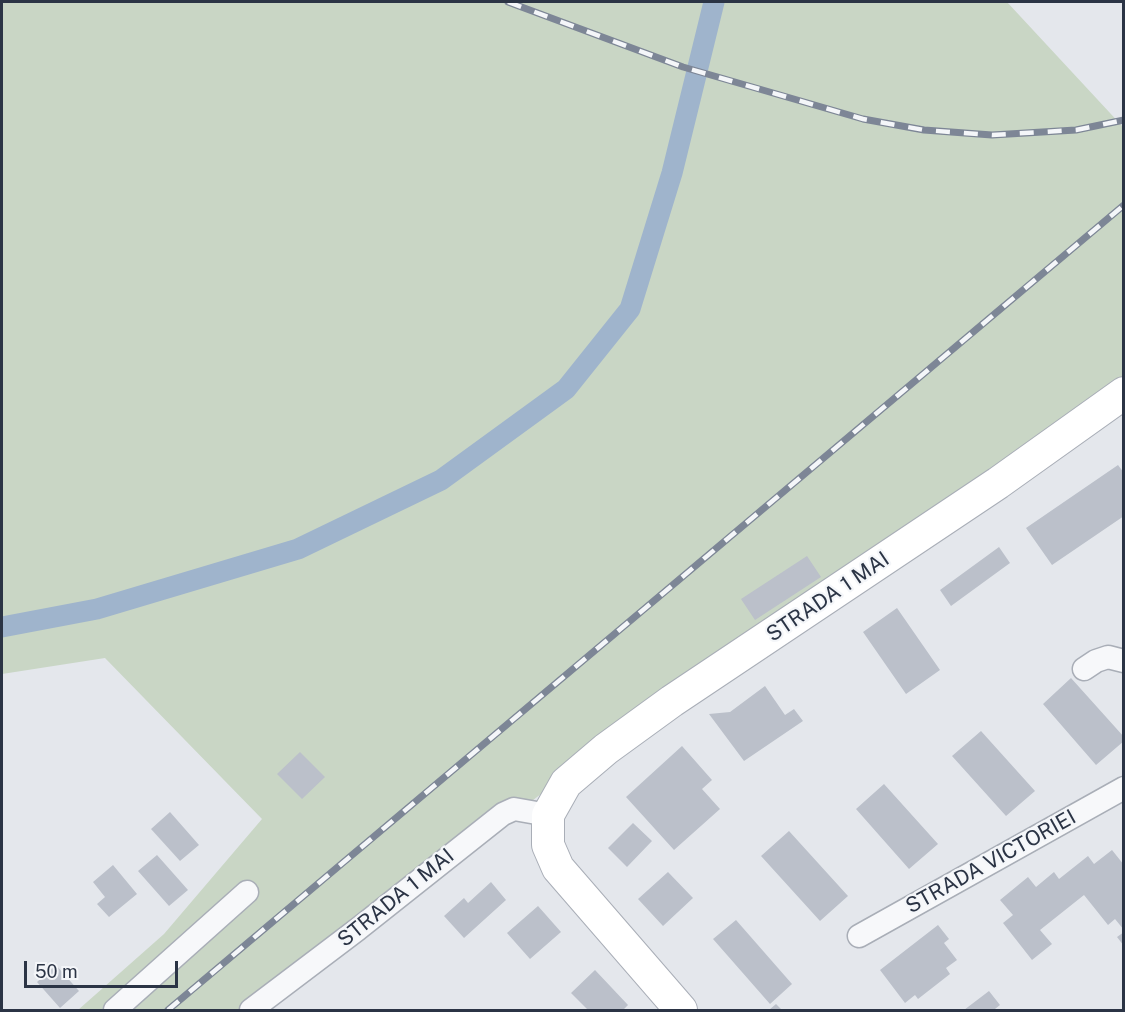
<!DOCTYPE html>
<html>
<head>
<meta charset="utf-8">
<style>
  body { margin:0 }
  #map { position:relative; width:1125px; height:1012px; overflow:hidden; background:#e4e7ec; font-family:"Public Sans",sans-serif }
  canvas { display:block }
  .frame { position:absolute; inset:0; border:3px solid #2b3445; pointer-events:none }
  .scale { position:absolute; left:24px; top:961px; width:154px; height:27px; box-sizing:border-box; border:3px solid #2b3445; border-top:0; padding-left:8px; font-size:18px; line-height:21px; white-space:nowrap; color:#2b3445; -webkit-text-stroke:4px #f4f6f9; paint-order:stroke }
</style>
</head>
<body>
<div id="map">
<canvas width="1125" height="1012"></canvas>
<div class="frame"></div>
<div class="scale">50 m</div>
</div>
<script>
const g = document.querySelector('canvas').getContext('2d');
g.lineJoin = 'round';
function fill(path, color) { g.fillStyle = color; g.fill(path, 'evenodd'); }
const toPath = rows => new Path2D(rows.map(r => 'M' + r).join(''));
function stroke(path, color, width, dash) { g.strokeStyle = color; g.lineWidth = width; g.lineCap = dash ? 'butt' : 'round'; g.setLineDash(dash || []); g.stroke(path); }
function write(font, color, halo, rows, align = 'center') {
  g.font = font + ' "Public Sans",sans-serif'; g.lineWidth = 4.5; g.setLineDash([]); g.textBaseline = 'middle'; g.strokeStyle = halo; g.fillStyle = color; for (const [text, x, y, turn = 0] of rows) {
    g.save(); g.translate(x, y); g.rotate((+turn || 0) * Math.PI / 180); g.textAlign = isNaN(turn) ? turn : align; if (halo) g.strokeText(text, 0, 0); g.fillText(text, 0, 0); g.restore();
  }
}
const green = toPath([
  [2,2,1007,2,1123,127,1123,380,545,791,255,1010,78,1010,164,934,262,819,105,658,2,674]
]);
const canal = toPath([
  [2,627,97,609,298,549,441,480,566,389,630,309,672,173,714,2]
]);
const building = toPath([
  [1118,465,1124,473,1124,516,1052,565,1026,528],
  [999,547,1010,563,951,606,940,590],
  [807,556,821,577,755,620,741,599],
  [897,608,940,670,906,694,863,632],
  [1071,678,1124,737,1124,741,1096,765,1043,704],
  [765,686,785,715,794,709,803,721,744,761,709,714,730,712],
  [981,731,1035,791,1006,816,952,756],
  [682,746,712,780,702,789,720,809,674,850,626,797],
  [300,752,325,777,302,799,277,774],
  [884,784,938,844,909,869,856,809],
  [170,812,199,845,180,861,151,829],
  [633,823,652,841,627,867,608,848],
  [789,831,848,896,820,921,761,856],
  [1112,850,1124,865,1124,930,1115,919,1108,925,1084,895,1040,930,1052,944,1032,960,1003,923,1013,915,1000,900,1028,877,1036,887,1054,872,1059,879,1088,856,1094,864],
  [157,855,188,890,169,906,138,871],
  [113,865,137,894,109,917,97,904,105,897,93,882],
  [668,872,693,898,663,926,638,899],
  [491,882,506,900,464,938,444,916,464,898,468,903],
  [538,906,561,932,530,959,507,933],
  [736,920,792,984,770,1004,713,939],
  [938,925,949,939,944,943,957,960,946,968,950,974,918,999,915,995,905,1003,880,970],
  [1124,932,1124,946,1117,937],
  [56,965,79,991,60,1008,37,982],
  [595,970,628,1005,623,1010,588,1010,571,993],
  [989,991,1000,1005,995,1009,997,1010,964,1010],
  [776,1004,782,1010,769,1010]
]);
const minor = toPath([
  [1084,669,1096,661,1108,657,1124,661],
  [859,936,1124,788],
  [115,1010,247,892],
  [251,1010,358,929,503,814,514,809,548,815]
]);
const secondary = toPath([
  [681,1010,558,868,548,845,548,815,566,783,606,749,672,701,998,483,1124,393]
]);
const rail = toPath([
  [508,2,683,67,863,119,924,130,992,135,1076,130,1124,120],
  [168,1010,1124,205]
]);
const streetNames = [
  ["STRADA 1 MAI",828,597,-34],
  ["STRADA VICTORIEI",991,862,-29],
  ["STRADA 1 MAI",396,898,-39]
];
fill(green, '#c9d6c5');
stroke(canal, '#9fb4cc', 21);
fill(building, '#bbc0ca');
stroke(minor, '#a9aeb7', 25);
stroke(secondary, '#a9aeb7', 34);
stroke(minor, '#f7f8fa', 22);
stroke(secondary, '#fff', 32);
stroke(rail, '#7d8696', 7);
stroke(rail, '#f4f6f9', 4.5, [14]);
write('21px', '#2b3445', '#f4f6f9', streetNames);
</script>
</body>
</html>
